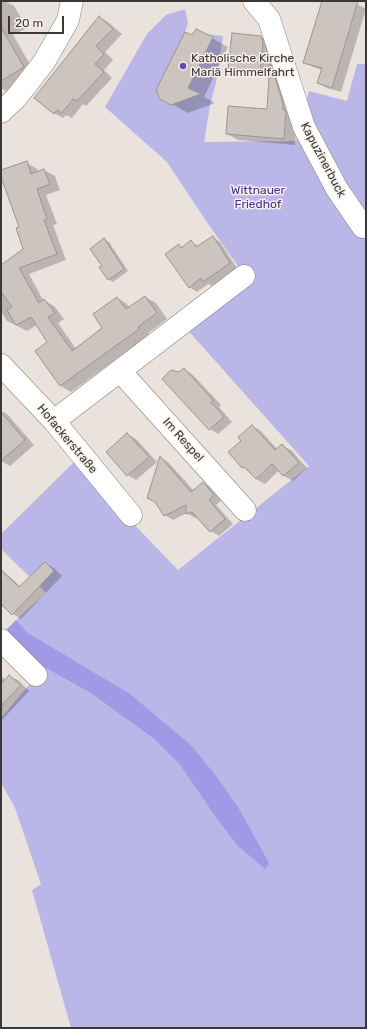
<!DOCTYPE html>
<html>
<head>
<meta charset="utf-8">
<style>
  body { margin:0 }
  #map { position:relative; width:367px; height:1029px; overflow:hidden; background:#eae2dc; font-family:Rubik,sans-serif }
  canvas { display:block }
  .frame { position:absolute; inset:0; border:2px solid #3a3734; pointer-events:none }
  .scale { position:absolute; left:8px; top:16px; width:56px; height:18px; box-sizing:border-box; border:2px solid #3a3734; border-top:0; padding-left:5px; font-size:12px; line-height:14px; white-space:nowrap; color:#3a3734; -webkit-text-stroke:3px #f7efe9; paint-order:stroke }
</style>
</head>
<body>
<div id="map">
<canvas width="367" height="1029"></canvas>
<div class="frame"></div>
<div class="scale">20 m</div>
</div>
<script>
const g = document.querySelector('canvas').getContext('2d');
g.lineJoin = 'round';
function fill(path, color) { g.fillStyle = color; g.fill(path, 'evenodd'); }
const toPath = rows => new Path2D(rows.map(r => 'M' + r).join(''));
function stroke(path, color, width, dash) { g.strokeStyle = color; g.lineWidth = width; g.lineCap = dash ? 'butt' : 'round'; g.setLineDash(dash || []); g.stroke(path); }
function write(font, color, halo, rows, align = 'center') {
  g.font = font + ' Rubik,sans-serif'; g.lineWidth = 3; g.setLineDash([]); g.textBaseline = 'middle'; g.strokeStyle = halo; g.fillStyle = color; for (const [text, x, y, turn = 0] of rows) {
    g.save(); g.translate(x, y); g.rotate((+turn || 0) * Math.PI / 180); g.textAlign = isNaN(turn) ? turn : align; if (halo) g.strokeText(text, 0, 0); g.fillText(text, 0, 0); g.restore();
  }
}
const green = toPath([
  [185,9,188,23,185,32,192,35,196,29,205,34,223,36,216,82,210,106,204,142,296,141,309,91,347,101,357,64,366,64,366,1028,71,1028,32,890,41,884,15,808,1,783,1,718,44,667,92,694,154,739,180,765,214,815,236,844,238,807,218,778,192,746,28,633,16,620,46,593,1,549,1,534,74,462,178,570,309,466,185,327,247,279,204,218,167,162,105,107,147,34,166,15]
]);
const forest = toPath([
  [16,620,28,633,130,694,192,746,218,778,238,807,269,863,265,869,236,844,214,815,180,765,154,739,92,694,44,667,3,633]
]);
const shadow = toPath([
  [1,1,5,1,14,6,27,28,13,35,35,73,6,91,1,88],
  [324,1,347,1,357,4,366,9,341,92,327,88,319,83,322,70,313,67,305,62],
  [99,17,108,22,122,34,105,52,113,60,104,70,112,78,86,106,83,104,72,118,66,115,63,118,54,113],
  [193,37,212,38,228,47,204,97,215,103,188,113,161,98],
  [261,37,271,42,273,48,271,64,281,70,297,119,295,145,238,140,227,134,268,110,270,77,238,73,229,68],
  [27,163,37,169,38,172,44,170,55,176,60,190,46,195,57,224,53,225,66,260,29,274,43,300,54,306,64,319,58,323,76,349,104,328,117,298,127,304,130,308,145,297,156,303,167,319,148,333,149,335,71,392,61,386,49,342,37,325,27,331,7,321,1,312,1,266,25,249,21,228,1,171],
  [213,237,220,242,237,268,212,286,208,284,197,292,189,287,179,246,183,248,191,242,199,246],
  [104,239,109,242,128,271,113,282,108,279,103,266],
  [184,369,192,374,221,405,219,407,232,422,218,434,210,429,180,374],
  [1,411,7,414,34,445,10,466,1,461],
  [252,426,261,431,278,450,282,446,291,450,307,468,293,481,284,476,279,470,265,484,256,479,249,471,243,467,242,441],
  [127,434,136,439,157,462,136,480,128,475],
  [161,458,168,462,194,491,203,483,211,488,222,500,216,505,233,524,219,536,211,531,198,517,195,518,187,513,173,520,165,515],
  [45,563,54,568,62,576,21,619,13,614,1,603,1,569,21,587],
  [1,676,6,680,10,676,19,681,29,691,1,721]
]);
const building = toPath([
  [322,1,358,1,332,88,317,83,322,68,303,63,322,1],
  [99,16,113,29,96,46,104,54,95,64,104,72,77,101,73,99,62,113,57,110,54,114,34,98,99,16],
  [1,27,24,67,1,81,1,27],
  [196,29,213,37,188,88,201,94,171,105,160,99,156,90,185,32,192,35,196,29],
  [232,33,261,36,263,43,260,72,228,68,232,33],
  [270,62,283,103,283,110,285,110,286,112,284,139,226,134,228,106,267,109,270,62],
  [27,161,31,174,44,169,50,184,37,189,47,219,44,220,57,254,19,268,39,303,44,299,55,313,48,317,72,351,102,328,93,314,117,297,126,309,145,296,157,313,138,327,139,329,60,386,35,351,47,342,31,317,16,325,7,310,12,307,1,292,1,265,23,249,16,228,19,227,1,177,1,170,27,161],
  [213,236,230,263,203,282,201,278,189,288,165,254,179,244,181,248,191,240,196,247,213,236],
  [104,238,124,269,108,280,99,267,102,266,90,249,104,238],
  [184,368,213,400,211,402,224,417,209,430,162,379,171,370,179,372,184,368],
  [1,412,25,440,1,461,1,412],
  [252,425,275,450,282,444,299,463,283,476,272,464,256,479,244,467,242,468,228,452,241,441,238,437,252,425],
  [127,433,149,457,127,476,106,452,127,433],
  [160,456,191,492,203,482,214,495,209,500,225,519,210,532,192,512,186,514,186,505,164,516,155,502,147,498,160,456],
  [45,562,54,571,12,615,1,604,1,570,19,587,45,562],
  [9,675,21,685,1,706,1,684,9,675]
]);
const street = toPath([
  [254,1,269,19,304,127,337,189,363,227],
  [1,112,16,98,44,62,68,20,72,1],
  [1,365,54,421,131,515],
  [120,371,245,510],
  [54,421,244,276],
  [1,640,36,675]
]);
const markers = [
  [183,66,4,"#6448c1"]
];
const poiNames = [
  ["Katholische Kirche",191,59],
  ["Mariä Himmelfahrt",191,73]
];
const streetNames = [
  ["Kapuzinerbuck",323,160,62],
  ["Hofackerstraße",67,439,50],
  ["Im Respel",183,440,48]
];
const parkNames = [
  ["Wittnauer",258,191],
  ["Friedhof",258,205]
];
fill(green, '#bab6e7');
fill(forest, '#a198e6');
fill(shadow, '#0003');
fill(building, '#ccc4be');
stroke(building, '#9c948e', 1);
stroke(street, '#87807a', 23);
stroke(street, '#fff', 22);
for (const [x, y, r, color] of markers) { const dot = new Path2D(); dot.arc(x, y, r, 0, 2 * Math.PI); g.fillStyle = color; g.fill(dot); stroke(dot, '#f7efe9', 1.5); }
write('12px', '#3a3734', '#f7efe9', poiNames, 'left');
write('12px', '#3a3734', '#f7efe9', streetNames);
write('12px', '#47328c', '#f7efe9', parkNames);
</script>
</body>
</html>
